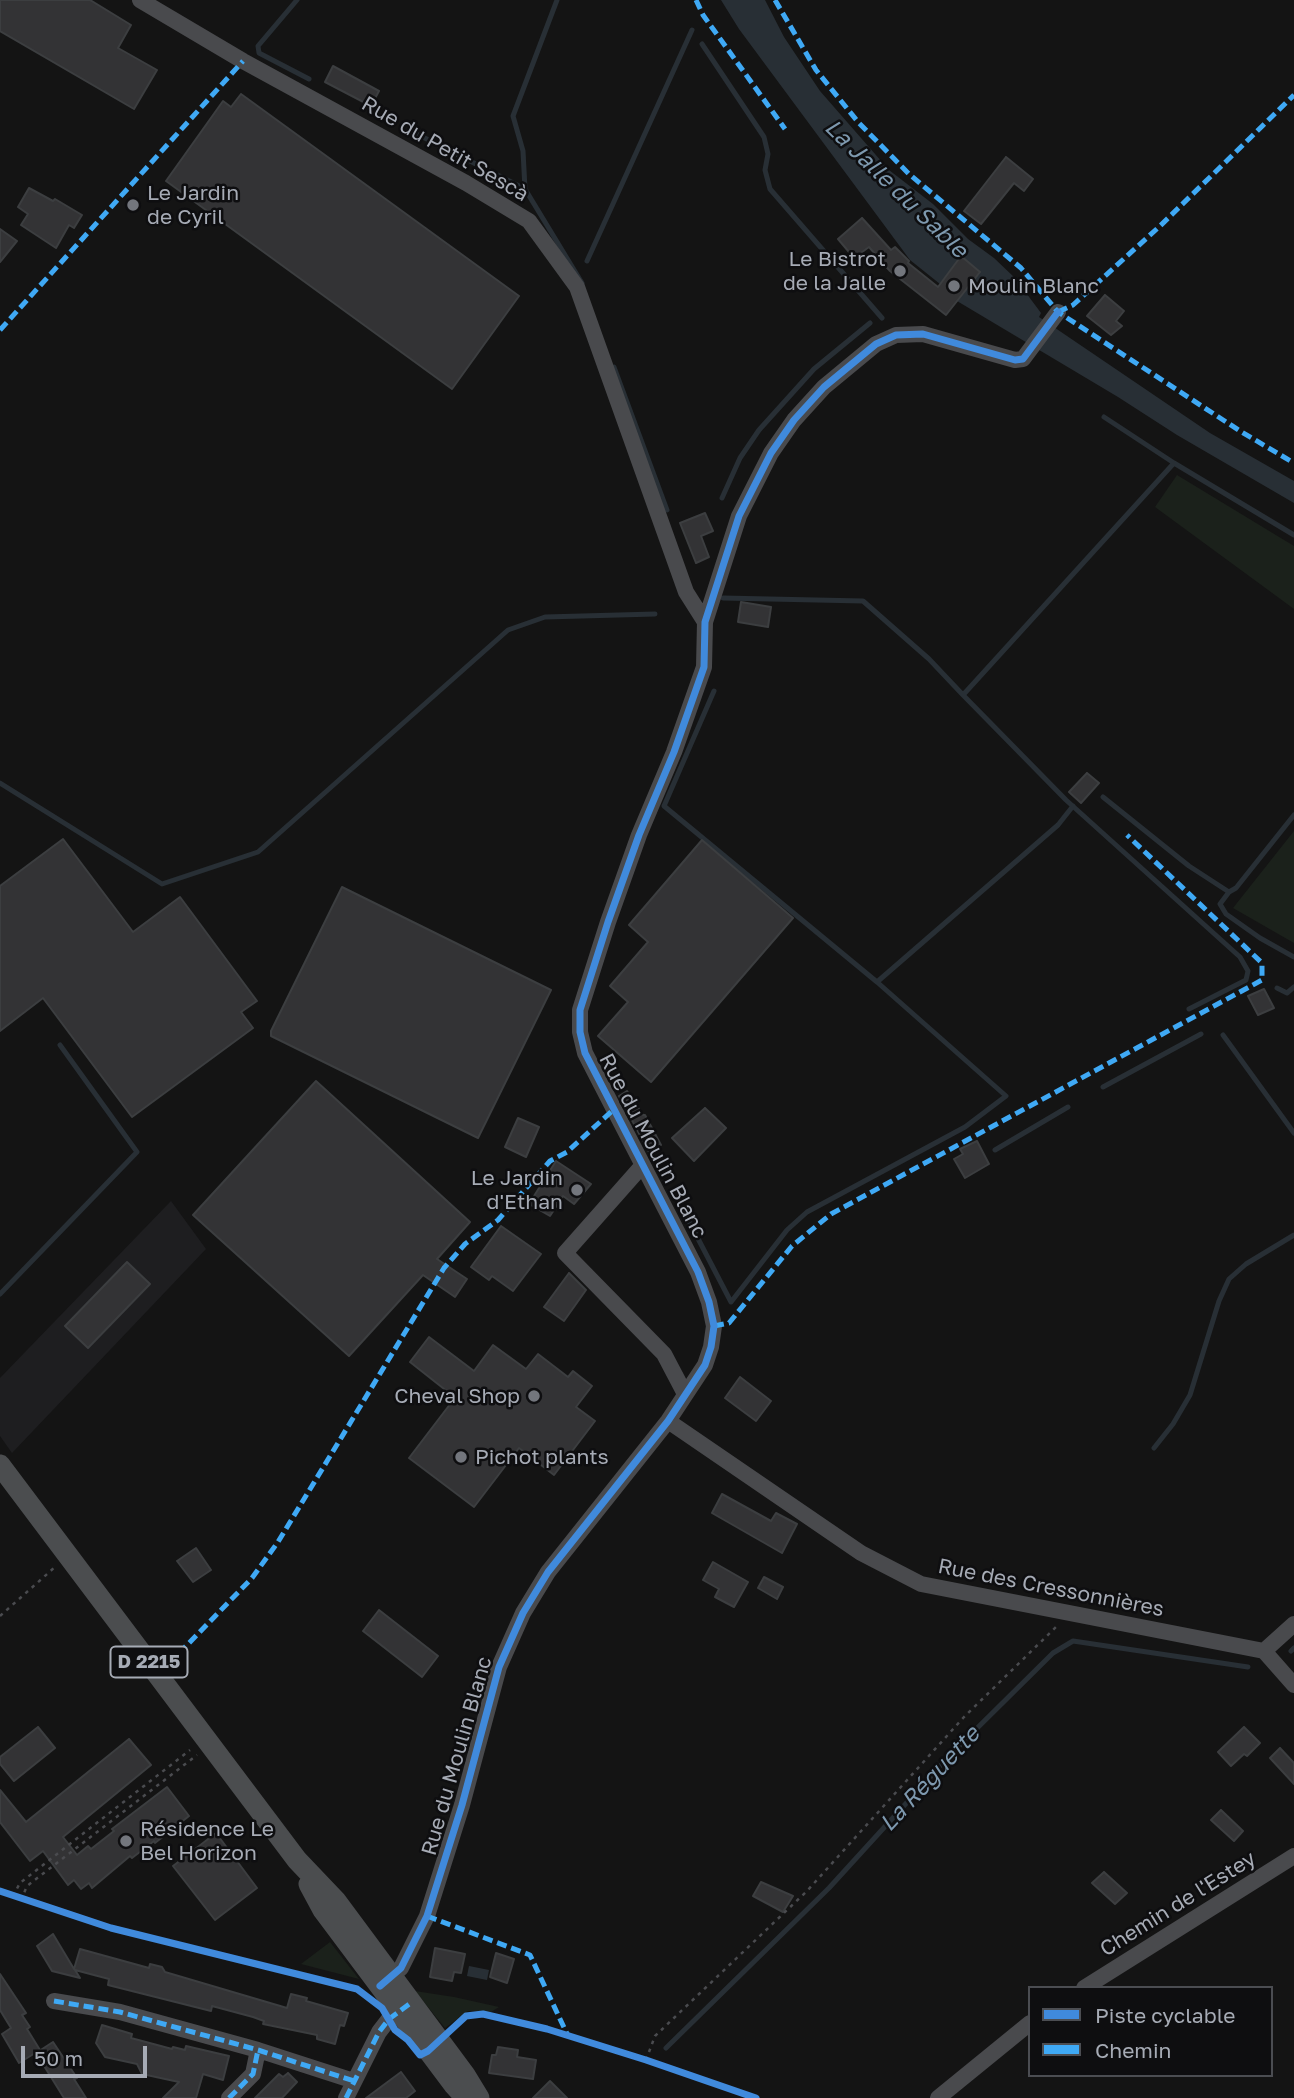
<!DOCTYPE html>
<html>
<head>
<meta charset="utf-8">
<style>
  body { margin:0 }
  #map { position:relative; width:1294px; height:2098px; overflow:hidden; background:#141414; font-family:"Golos Text",sans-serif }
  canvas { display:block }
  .legend { position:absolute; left:1028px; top:1986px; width:245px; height:91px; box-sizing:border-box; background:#0e0e10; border:2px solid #4b4d52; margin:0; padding:9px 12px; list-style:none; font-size:21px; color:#a6abb5 }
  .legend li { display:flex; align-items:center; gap:14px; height:35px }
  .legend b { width:35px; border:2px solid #4b4d52 }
  .scale { position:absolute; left:21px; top:2046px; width:126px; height:32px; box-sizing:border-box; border:4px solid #a6abb5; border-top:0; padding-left:9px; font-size:21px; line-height:24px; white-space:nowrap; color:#a6abb5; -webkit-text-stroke:5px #0e0e10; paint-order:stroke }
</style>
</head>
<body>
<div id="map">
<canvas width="1294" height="2098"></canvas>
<ul class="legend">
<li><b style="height:9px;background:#408adc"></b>Piste cyclable</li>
<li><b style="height:9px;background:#3fa9f5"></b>Chemin</li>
</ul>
<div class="scale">50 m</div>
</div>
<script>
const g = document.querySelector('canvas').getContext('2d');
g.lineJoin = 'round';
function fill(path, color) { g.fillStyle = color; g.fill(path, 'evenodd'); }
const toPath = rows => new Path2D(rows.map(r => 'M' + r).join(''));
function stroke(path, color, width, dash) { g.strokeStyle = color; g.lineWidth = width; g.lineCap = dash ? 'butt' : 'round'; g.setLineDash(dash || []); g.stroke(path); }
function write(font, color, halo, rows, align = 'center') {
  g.font = font + ' "Golos Text",sans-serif'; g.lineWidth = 5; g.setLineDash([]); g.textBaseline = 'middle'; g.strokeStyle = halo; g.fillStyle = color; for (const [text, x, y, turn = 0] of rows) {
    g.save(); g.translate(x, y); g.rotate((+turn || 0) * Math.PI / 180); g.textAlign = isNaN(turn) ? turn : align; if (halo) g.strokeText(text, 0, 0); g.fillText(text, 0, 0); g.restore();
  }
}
const built = toPath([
  [171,1201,206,1249,12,1453,0,1436,0,1378]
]);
const green = toPath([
  [1177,475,1294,546,1294,609,1155,507],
  [1294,831,1294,943,1233,908],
  [330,1942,359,1979,301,1964],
  [415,1991,454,1997,499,2007,491,2012,468,2011,445,2028]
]);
const water = toPath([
  [721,0,765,0,784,37,820,91,889,170,933,204,968,239,994,258,1015,278,1041,313,1039,317,1210,433,1294,481,1294,503,1177,435,1118,397,957,301,980,272,961,257,940,284,910,260,739,29],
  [469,1966,489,1970,487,1980,467,1976]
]);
const stream = toPath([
  [297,0,258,46,259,53,309,79],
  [557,0,513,116,523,151,525,189,582,283],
  [702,44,764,137,768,154,765,170,770,189,882,318],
  [409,130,525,189],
  [587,261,692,30],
  [614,367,667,510],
  [1104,417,1174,463,1294,535],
  [1174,463,963,695,1066,800,1240,957,1248,971,1246,980,1189,1009],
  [722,498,740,458,759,430,814,369,870,323],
  [723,598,863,601,929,659,963,695],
  [714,691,664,806,877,982],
  [0,783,162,884,258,852,508,630,545,617,655,614],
  [1103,797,1189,866,1229,892],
  [1294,815,1236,888,1229,892,1220,904,1226,914,1260,938,1294,957],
  [1277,988,1287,993,1294,987],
  [1223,1035,1294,1133],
  [1103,1087,1201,1034],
  [995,1150,1068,1107],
  [680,1204,731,1302,787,1230,807,1212,965,1127,1006,1096,877,982,1058,825,1073,806],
  [0,1294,137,1152,60,1045],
  [1154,1448,1173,1424,1190,1395,1219,1301,1229,1279,1246,1264,1294,1235],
  [1291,1651,1294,1648],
  [666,2048,829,1888,952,1753,1053,1653,1073,1641,1248,1667]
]);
const building = toPath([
  [0,0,90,0,131,25,118,48,157,70,134,109,0,31,0,0],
  [333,66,379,91,371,106,325,82,333,66],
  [241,94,519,296,452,389,166,181,223,101,231,107,241,94],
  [1006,157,1033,179,1024,191,1014,183,981,224,964,211,1006,157],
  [29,188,53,201,55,199,82,215,74,228,69,225,56,248,21,225,28,214,18,207,29,188],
  [862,218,891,250,895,247,909,261,908,263,938,287,961,256,980,272,946,315,890,271,869,247,854,258,838,239,862,218],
  [0,229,17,241,0,262,0,229],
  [1105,295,1124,311,1116,321,1122,326,1111,335,1087,316,1105,295],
  [705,513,713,531,701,536,709,557,696,563,680,523,705,513],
  [741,602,771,607,768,627,738,622,741,602],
  [1087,773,1099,783,1081,803,1069,792,1087,773],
  [63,839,133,932,180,897,257,1001,241,1012,253,1028,132,1117,43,998,0,1031,0,886,63,839],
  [702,840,793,918,651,1082,598,1036,628,1002,610,986,648,942,629,925,702,840],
  [342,887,551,990,478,1138,271,1036,271,1031,342,887],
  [1264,989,1274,1008,1258,1015,1248,996,1264,989],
  [316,1081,470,1222,437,1259,467,1279,455,1297,423,1275,349,1356,193,1215,316,1081],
  [627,1091,643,1115,645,1115,661,1145,649,1152,619,1096,627,1091],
  [705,1108,726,1128,694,1161,672,1138,705,1108],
  [518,1118,539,1127,526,1157,505,1147,518,1118],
  [977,1141,989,1164,965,1178,954,1159,963,1154,960,1149,977,1141],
  [556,1161,591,1184,574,1204,563,1196,550,1216,529,1204,556,1161],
  [501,1226,541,1254,513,1291,492,1276,489,1280,471,1267,501,1226],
  [127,1262,150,1284,88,1348,65,1326,127,1262],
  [569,1273,586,1290,564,1321,544,1307,569,1273],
  [429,1337,474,1371,493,1345,526,1369,538,1354,568,1377,573,1371,592,1386,576,1407,595,1421,554,1475,519,1448,474,1507,409,1458,454,1399,452,1397,453,1396,410,1362,429,1337],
  [740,1377,771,1401,756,1421,725,1398,740,1377],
  [722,1494,771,1521,776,1513,797,1524,782,1553,712,1513,722,1494],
  [196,1548,211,1570,193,1582,177,1561,196,1548],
  [713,1562,748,1582,734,1607,715,1597,719,1589,703,1580,713,1562],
  [764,1577,783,1587,777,1599,758,1588,764,1577],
  [379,1610,438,1656,422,1677,363,1631,379,1610],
  [38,1727,55,1748,14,1781,0,1764,0,1757,38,1727],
  [1244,1727,1260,1743,1247,1756,1244,1754,1231,1766,1218,1752,1244,1727],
  [129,1739,151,1765,63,1837,77,1855,88,1846,91,1849,114,1831,112,1829,167,1787,189,1816,155,1843,154,1841,132,1858,130,1856,92,1888,89,1883,81,1889,74,1880,68,1885,43,1851,30,1861,0,1822,0,1790,26,1822,129,1739],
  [1280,1748,1294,1763,1294,1784,1270,1758,1280,1748],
  [1221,1810,1243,1831,1234,1841,1211,1820,1221,1810],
  [216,1833,257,1888,215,1920,173,1866,216,1833],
  [1104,1872,1127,1893,1115,1904,1092,1883,1104,1872],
  [761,1882,793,1896,783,1912,753,1896,761,1882],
  [53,1934,74,1969,80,1949,149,1968,150,1964,162,1967,165,1972,287,2008,291,1994,307,1998,306,2001,348,2013,344,2026,340,2025,335,2044,317,2039,317,2035,263,2024,264,2021,253,2017,212,2006,211,2011,108,1985,109,1979,75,1970,80,1978,52,1971,37,1946,53,1934],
  [435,1948,465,1954,461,1973,454,1972,452,1981,430,1977,435,1948],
  [496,1953,514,1959,507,1983,490,1977,496,1953],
  [0,1974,26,2013,22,2015,30,2027,27,2029,40,2050,19,2063,2,2034,11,2028,0,2010,0,1974],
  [102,2025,132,2034,131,2038,172,2049,173,2047,185,2050,186,2046,229,2056,223,2080,203,2074,196,2098,163,2098,179,2082,142,2074,137,2064,105,2057,96,2043,102,2025],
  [53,2042,77,2078,74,2079,86,2098,64,2098,36,2053,53,2042],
  [498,2047,518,2050,517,2057,536,2060,533,2079,489,2073,492,2055,496,2055,498,2047],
  [401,2072,415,2091,406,2098,366,2098,401,2072],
  [288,2073,297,2082,282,2098,255,2098,279,2074,283,2077,288,2073],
  [550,2081,567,2098,533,2098,550,2081]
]);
const path = toPath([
  [0,1616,55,1567],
  [13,1896,20,1883,190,1750],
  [21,1900,27,1886,197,1755],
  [646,2060,655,2036,807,1891,964,1717,1056,1627]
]);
const minor = toPath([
  [140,0,243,61,466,183,529,221,577,287,686,592,705,622],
  [642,1166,565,1253,664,1354,685,1394],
  [668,1421,861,1553,921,1584,1264,1651,1294,1624],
  [1264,1651,1294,1685],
  [385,1982,401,1968,427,1916,462,1805,499,1667,523,1613,548,1572,668,1421,705,1365,711,1347,714,1326,709,1302,698,1272,585,1053,580,1032,580,1010,608,922,639,835,674,752,704,667,705,622,739,516,771,453,794,420,824,387,876,344,896,335,923,334,1015,360,1023,359,1058,312],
  [1084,1988,1294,1856],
  [54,2001,120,2012,258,2050,354,2081],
  [229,2098,253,2074,258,2050],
  [346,2098,379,2032,389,2019,408,2006],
  [938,2098,1030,2023]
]);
const major = toPath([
  [0,1465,297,1860,336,1901,465,2075,479,2098],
  [309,1884,323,1910,454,2085,466,2098]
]);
const quiet = toPath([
  [696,0,703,15,785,129],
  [775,0,816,70,858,122,909,174,1021,268,1058,312,1240,431,1294,463],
  [1058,312,1073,305,1160,226,1294,95],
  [0,330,243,61],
  [714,1326,729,1323,792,1246,831,1214,1262,980,1262,963,1127,835],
  [158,1675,252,1578,278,1542,444,1268,465,1244,498,1220,550,1161,567,1152,612,1111],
  [427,1916,530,1955,568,2036],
  [54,2001,120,2012,258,2050,354,2081],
  [229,2098,253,2074,258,2050],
  [346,2098,379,2032,389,2019,412,2002]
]);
const cycleway = toPath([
  [0,1891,111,1928,357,1989,382,2008,395,2030,408,2040,420,2055,428,2051,466,2016,483,2014,547,2029,646,2060,756,2098],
  [380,1986,401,1968,427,1916,462,1805,499,1667,523,1613,548,1572,668,1421,705,1365,711,1347,714,1326,709,1302,698,1272,585,1053,580,1032,580,1010,608,922,639,835,674,752,704,667,705,622,739,516,771,453,794,420,824,387,876,344,896,335,923,334,1015,360,1023,359,1058,312]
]);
const markers = [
  [133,205,7,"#73767d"],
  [900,271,7,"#73767d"],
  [954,286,7,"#73767d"],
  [577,1190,7,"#73767d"],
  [534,1396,7,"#73767d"],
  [461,1457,7,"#73767d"],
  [126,1841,7,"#73767d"]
];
const shields = [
  [149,1662,77]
];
const shieldNames = [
  ["D 2215",149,1662]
];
const streetNames = [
  ["Rue du Petit Sescà",445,149,30],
  ["Rue du Moulin Blanc",653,1146,62],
  ["Rue des Cressonnières",1051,1588,11],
  ["Rue du Moulin Blanc",457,1756,-74],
  ["Chemin de l'Estey",1178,1904,-32]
];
const poiNames = [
  ["Le Jardin",147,193],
  ["de Cyril",147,217],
  ["Le Bistrot",886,259,"right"],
  ["de la Jalle",886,283,"right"],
  ["Moulin Blanc",968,286],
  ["Le Jardin",563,1178,"right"],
  ["d'Ethan",563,1202,"right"],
  ["Cheval Shop",520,1396,"right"],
  ["Pichot plants",475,1457],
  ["Résidence Le",140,1829],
  ["Bel Horizon",140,1853]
];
const waterNames = [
  ["La Jalle du Sable",896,189,44],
  ["La Réguette",930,1779,-47]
];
fill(built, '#1e1e20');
fill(green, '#1b211b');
fill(water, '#282f35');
stroke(stream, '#282f35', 5);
fill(building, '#333335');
stroke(building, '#3c3e40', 2);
stroke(path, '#4a4b4f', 2.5, [3.5, 5]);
stroke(minor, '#494a4d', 16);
stroke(major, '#4b4d4f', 21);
stroke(quiet, '#3fa9f5', 5, [10, 5]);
stroke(cycleway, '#408adc', 7);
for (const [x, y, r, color] of markers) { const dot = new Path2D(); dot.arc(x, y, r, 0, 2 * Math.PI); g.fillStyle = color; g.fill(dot); stroke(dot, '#0e0e10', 2.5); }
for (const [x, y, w] of shields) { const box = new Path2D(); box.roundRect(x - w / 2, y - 15.5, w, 31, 5); g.fillStyle = '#0e0e10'; g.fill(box); stroke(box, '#a6abb5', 2); }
write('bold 19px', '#a6abb5', null, shieldNames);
write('21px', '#a6abb5', '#0e0e10', streetNames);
write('21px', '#a6abb5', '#0e0e10', poiNames, 'left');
write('italic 23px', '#7e99af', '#0e0e10', waterNames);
</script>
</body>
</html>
